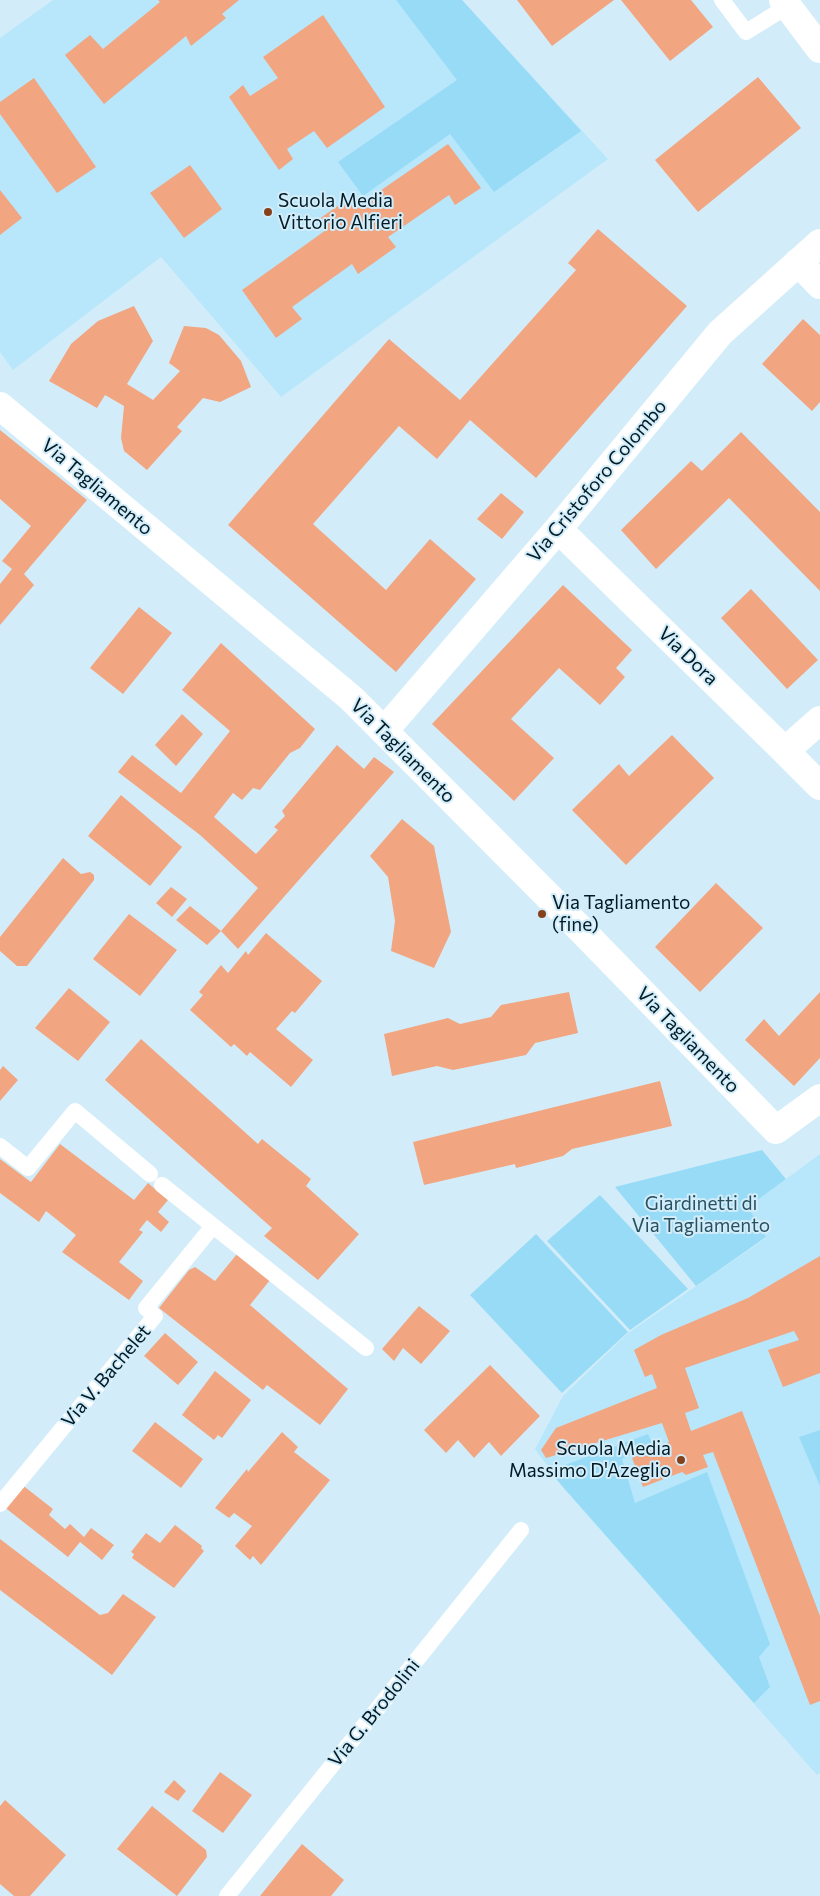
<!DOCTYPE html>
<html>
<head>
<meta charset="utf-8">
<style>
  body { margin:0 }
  canvas { display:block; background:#d2edf9 }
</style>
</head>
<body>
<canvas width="820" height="1896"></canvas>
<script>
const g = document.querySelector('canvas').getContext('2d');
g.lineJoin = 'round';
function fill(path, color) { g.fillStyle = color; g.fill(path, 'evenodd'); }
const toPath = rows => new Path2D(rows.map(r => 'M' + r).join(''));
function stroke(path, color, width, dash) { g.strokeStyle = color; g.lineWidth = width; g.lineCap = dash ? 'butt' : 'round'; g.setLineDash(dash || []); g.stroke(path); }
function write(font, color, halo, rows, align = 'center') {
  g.font = font + ' Commissioner,sans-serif'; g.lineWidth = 4; g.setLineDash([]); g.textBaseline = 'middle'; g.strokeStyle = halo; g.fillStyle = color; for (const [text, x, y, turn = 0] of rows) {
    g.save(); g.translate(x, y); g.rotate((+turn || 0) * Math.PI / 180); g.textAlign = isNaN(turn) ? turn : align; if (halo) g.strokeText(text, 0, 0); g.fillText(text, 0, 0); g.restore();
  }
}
const built = toPath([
  [53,0,462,0,608,159,281,397,161,257,13,370,0,352,0,38],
  [820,1154,820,1773,817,1775,565,1490,535,1449,563,1396,628,1333,766,1238,748,1207]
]);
const green = toPath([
  [396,0,462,0,581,131,494,192,450,134,363,196,338,162,457,80],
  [762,1150,786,1179,748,1207,766,1237,696,1286,615,1187],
  [600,1195,688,1289,630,1330,547,1241],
  [536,1234,628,1332,562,1393,470,1295],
  [820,1430,820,1486,799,1437],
  [648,1434,653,1444,622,1459,635,1503,707,1472,770,1644,759,1657,770,1687,754,1703,549,1471]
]);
const building = toPath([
  [158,0,239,0,222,14,226,18,191,46,186,36,104,104,65,55,90,35,103,49,160,2],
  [517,0,614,0,552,46],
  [621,0,691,0,713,27,670,61],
  [323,15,385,107,327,148,314,131,287,149,293,159,279,170,229,97,243,85,250,96,278,78,263,57],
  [758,77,801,128,698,212,655,160],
  [34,78,96,167,57,193,0,114,0,102],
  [448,144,481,188,455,205,449,195,388,237,396,247,358,274,352,264,292,307,302,319,276,338,242,290,326,230,319,219,355,194,361,204],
  [190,165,222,209,184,238,150,193],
  [0,190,22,218,0,235],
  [598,229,687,306,536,478,470,420,437,459,399,426,313,524,386,590,430,539,476,579,396,672,228,525,389,339,460,400,576,270,568,263],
  [134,306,153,341,127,384,153,400,180,371,169,363,184,326,206,328,219,335,241,361,251,387,220,402,203,398,177,427,182,431,147,470,124,451,121,438,124,406,105,395,97,408,49,381,71,344,98,321],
  [803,319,820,335,820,402,812,411,762,364],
  [0,430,87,500,24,574,34,585,0,625,0,584,12,569,2,561,31,526,0,499],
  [741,432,820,512,820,591,729,498,656,569,621,530,691,461,702,471],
  [501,493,524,512,502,539,477,519],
  [563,585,632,650,616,668,625,677,600,705,559,668,511,719,554,758,514,801,432,724],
  [751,589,818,660,787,689,721,618],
  [139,607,172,633,123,694,90,668],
  [221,643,315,729,300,748,290,753,260,790,253,788,242,800,233,793,214,817,256,854,278,830,274,827,285,816,282,811,337,745,364,769,374,757,394,772,238,949,221,931,258,888,200,835,118,772,132,755,181,793,230,731,182,690],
  [182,714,203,734,176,766,155,745],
  [672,735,714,778,626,865,572,810,619,764,629,776],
  [121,795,182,847,150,886,88,836],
  [402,819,434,846,451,932,434,968,391,951,395,921,388,877,370,856],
  [63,858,81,874,90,872,94,875,94,880,27,966,17,966,0,951,0,937],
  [716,883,763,928,700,992,655,947],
  [171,887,187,899,172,917,156,903],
  [190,906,221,931,207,945,176,920],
  [129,914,177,950,140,996,93,959],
  [266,933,322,981,295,1013,292,1011,276,1029,313,1060,291,1087,250,1052,247,1056,234,1044,231,1047,190,1010,203,995,199,992,221,965,228,973,246,951,248,955],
  [69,988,110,1022,78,1061,35,1028],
  [569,992,578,1033,535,1043,526,1055,453,1070,437,1066,392,1076,384,1034,448,1018,460,1024,491,1017,501,1005],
  [820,992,820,1058,794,1086,745,1040,764,1019,779,1036],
  [141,1039,258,1144,262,1139,311,1179,306,1186,359,1234,318,1280,264,1236,272,1228,105,1080],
  [3,1066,18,1080,0,1101,0,1070],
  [660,1081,672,1126,572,1149,563,1156,516,1168,515,1164,424,1185,413,1142],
  [60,1144,134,1200,148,1183,168,1200,158,1212,169,1222,161,1232,147,1220,139,1230,143,1232,119,1262,143,1281,129,1300,62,1252,76,1235,46,1211,39,1222,0,1193,0,1159,31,1182],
  [237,1254,270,1280,250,1305,348,1389,320,1425,267,1385,263,1390,159,1308,189,1270,195,1267,215,1281],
  [820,1256,820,1373,783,1387,768,1350,799,1340,794,1331,685,1368,699,1408,685,1413,691,1431,742,1411,820,1616,820,1701,810,1705,713,1452,703,1455,708,1467,686,1475,682,1472,643,1487,632,1458,669,1442,662,1423,546,1458,541,1450,556,1428,657,1388,652,1374,645,1377,634,1350,661,1335,748,1298],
  [419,1306,450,1331,421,1364,403,1348,394,1361,382,1349],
  [165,1333,198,1362,178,1385,144,1356],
  [490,1365,540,1416,501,1456,489,1442,474,1458,458,1440,446,1453,424,1430],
  [215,1371,251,1400,222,1438,218,1435,214,1440,182,1415],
  [155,1422,203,1459,181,1488,132,1451],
  [282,1432,298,1447,294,1452,330,1480,261,1565,253,1556,250,1560,235,1546,252,1526,234,1513,229,1518,215,1508,247,1469,248,1472],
  [21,1484,53,1509,49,1515,65,1529,70,1524,84,1537,91,1528,114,1545,102,1560,80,1542,68,1557,3,1506],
  [175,1525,202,1546,201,1548,204,1551,174,1588,132,1558,134,1554,131,1552,146,1533,160,1543],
  [0,1539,100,1615,108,1613,123,1594,156,1617,112,1675,0,1590],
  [220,1772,252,1795,223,1833,192,1811],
  [174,1780,186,1791,178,1801,164,1792],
  [5,1800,66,1855,30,1896,14,1896,0,1884,0,1806],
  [152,1806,206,1850,207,1857,177,1896,117,1849],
  [302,1844,344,1880,331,1896,260,1896]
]);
const lane = toPath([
  [722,0,746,32,788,6],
  [0,1146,28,1168,75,1111,150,1174],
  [162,1185,366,1348],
  [0,1504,155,1316,146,1308,213,1226],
  [227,1896,521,1530]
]);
const street = toPath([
  [783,0,820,49],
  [798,262,820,285],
  [558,529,785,751,820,720],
  [384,731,558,529,720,333,820,243],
  [785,751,820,786]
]);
const secondary = toPath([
  [0,406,351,698,555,903,776,1130,820,1098]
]);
const markers = [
  [268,212,5,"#86401b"],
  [542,914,5,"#86401b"],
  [681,1460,5,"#86401b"]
];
const poiNames = [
  ["Scuola Media",278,201],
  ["Vittorio Alfieri",278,223],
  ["Via Tagliamento",552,903],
  ["(fine)",552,925],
  ["Scuola Media",671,1449,"right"],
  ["Massimo D'Azeglio",671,1471,"right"]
];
const streetNames = [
  ["Via Cristoforo Colombo",597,481,-50],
  ["Via Tagliamento",97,487,40],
  ["Via Dora",688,656,44],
  ["Via Tagliamento",403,751,45],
  ["Via Tagliamento",688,1040,46],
  ["Via V. Bachelet",106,1376,-50],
  ["Via G. Brodolini",374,1713,-51]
];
const parkNames = [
  ["Giardinetti di",701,1204],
  ["Via Tagliamento",701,1226]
];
fill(built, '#b8e7fb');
fill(green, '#98dbf6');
fill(building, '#f2a581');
stroke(lane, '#fff', 16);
stroke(street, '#fff', 28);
stroke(secondary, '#fff', 28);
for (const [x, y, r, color] of markers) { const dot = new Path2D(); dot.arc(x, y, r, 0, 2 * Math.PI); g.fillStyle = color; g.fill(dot); stroke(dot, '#d2edf9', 2); }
write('19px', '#001b26', '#d2edf9', poiNames, 'left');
write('19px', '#001b26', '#d2edf9', streetNames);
write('19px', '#275161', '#d2edf9', parkNames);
</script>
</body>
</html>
